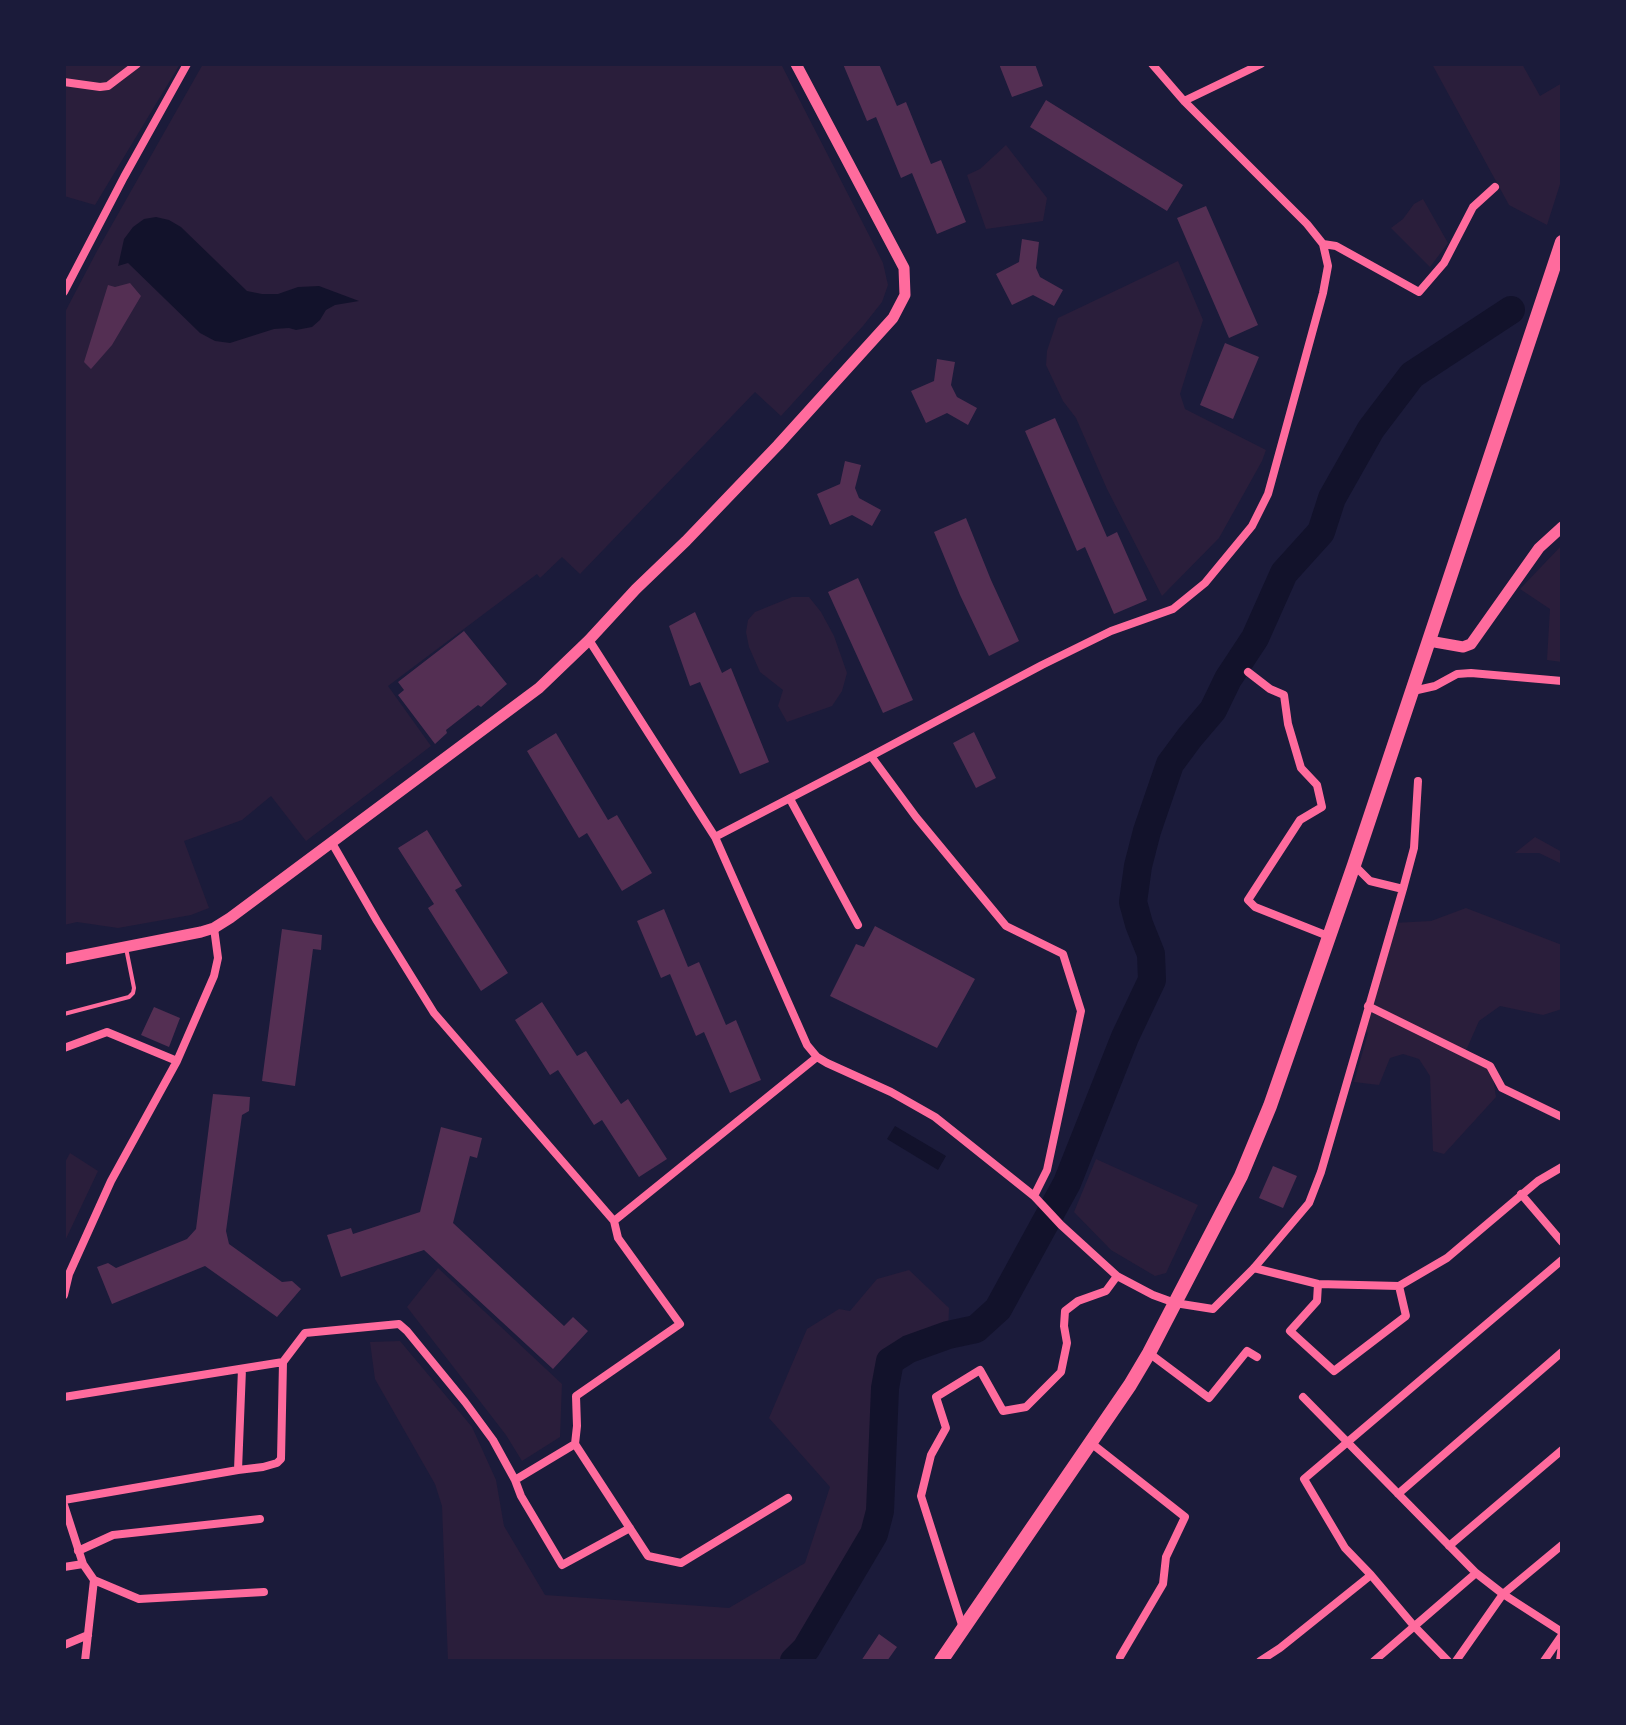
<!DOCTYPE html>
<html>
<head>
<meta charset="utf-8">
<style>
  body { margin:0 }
  #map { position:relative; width:1626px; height:1725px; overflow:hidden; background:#1b1b3a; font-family:Merriweather,serif }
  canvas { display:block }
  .frame { position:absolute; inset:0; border:66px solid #1b1b3a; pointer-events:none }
</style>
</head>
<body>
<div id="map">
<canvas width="1626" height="1725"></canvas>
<div class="frame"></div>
</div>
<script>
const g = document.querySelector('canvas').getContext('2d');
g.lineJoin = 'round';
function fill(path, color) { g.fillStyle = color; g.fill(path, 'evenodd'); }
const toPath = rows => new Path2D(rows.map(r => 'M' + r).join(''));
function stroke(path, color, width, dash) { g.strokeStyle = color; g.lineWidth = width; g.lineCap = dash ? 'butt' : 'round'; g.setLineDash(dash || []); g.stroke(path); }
const green = toPath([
  [64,64,180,64,95,205,64,196],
  [203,64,781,64,870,237,883,263,888,285,882,302,863,326,781,416,755,392,580,574,562,557,540,578,537,574,388,686,431,746,306,841,271,796,242,820,184,841,209,908,191,915,118,928,77,922,64,925,64,314,97,251],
  [1432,64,1522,64,1540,96,1562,83,1562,178,1547,225,1509,205],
  [1006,145,1047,198,1043,221,986,229,967,175,980,169],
  [1423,199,1448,243,1430,267,1391,228,1403,219,1414,204],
  [1178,261,1203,320,1180,394,1185,409,1266,450,1262,461,1219,538,1162,596,1107,489,1076,418,1063,401,1046,365,1047,351,1058,318],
  [1562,545,1562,662,1547,660,1550,609,1520,589],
  [792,597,809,597,821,612,834,636,847,673,842,691,832,706,787,722,778,706,783,690,760,672,749,647,746,632,748,620,755,612],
  [1535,837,1562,852,1562,864,1539,853,1515,853],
  [1466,908,1562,945,1562,1009,1543,1015,1500,1006,1479,1021,1464,1055,1492,1071,1496,1097,1444,1154,1433,1151,1430,1076,1419,1059,1403,1054,1390,1058,1379,1085,1354,1082,1368,1033,1361,1027,1393,923,1431,921],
  [70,1153,98,1171,64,1243,64,1164],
  [1096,1159,1198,1205,1166,1273,1155,1276,1111,1250,1074,1212],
  [438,1268,562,1384,560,1437,522,1461,506,1435,407,1307],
  [909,1270,949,1308,948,1335,909,1349,890,1361,885,1388,880,1511,874,1534,797,1648,788,1657,780,1661,448,1661,442,1506,435,1484,375,1379,370,1342,400,1341,472,1427,496,1480,504,1526,545,1595,729,1608,805,1563,830,1487,769,1418,807,1329,839,1309,850,1311,877,1279]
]);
const water = toPath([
  [156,217,169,220,181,227,247,291,262,294,278,294,298,287,319,286,359,301,335,305,326,310,320,320,312,327,296,330,289,328,274,329,230,343,215,341,200,333,128,263,118,266,124,239,133,227,144,219],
  [895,1126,946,1156,938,1170,887,1139]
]);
const river = toPath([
  [794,1661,806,1649,874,1534,880,1511,885,1388,890,1361,909,1349,948,1335,976,1329,998,1309,1067,1183,1125,1037,1152,980,1151,954,1139,924,1133,902,1138,866,1147,831,1170,764,1190,737,1213,710,1228,679,1255,638,1284,573,1321,532,1332,498,1371,429,1412,375,1511,310]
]);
const building = toPath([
  [843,64,879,64,897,106,906,102,931,164,941,160,966,222,937,234,912,173,901,178,876,117,867,121],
  [999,64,1035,64,1043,86,1012,97],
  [1046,100,1183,185,1167,211,1030,127],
  [1206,206,1258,325,1229,338,1177,218],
  [1022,239,1039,242,1036,268,1040,277,1063,290,1054,306,1033,295,1012,305,996,274,1019,262],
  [130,283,141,296,112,345,91,369,84,362,108,285,115,287],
  [1225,343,1259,357,1233,419,1200,405],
  [937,359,955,362,951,385,957,397,977,408,968,425,947,413,926,423,911,391,934,381],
  [1055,418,1107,537,1117,532,1147,600,1114,614,1085,547,1077,551,1025,431],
  [845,461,861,465,855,488,859,498,881,510,872,526,852,515,830,525,817,494,840,484],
  [966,518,991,580,1019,641,989,656,960,595,934,532],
  [858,578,913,700,883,713,828,592],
  [695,612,722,673,731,668,769,762,740,774,700,682,690,686,669,626],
  [464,631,507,684,481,707,478,705,446,730,447,733,435,744,398,695,404,690,398,682],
  [974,732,996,778,976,788,953,743],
  [556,733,608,820,617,815,652,873,622,891,587,833,579,838,527,751],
  [427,830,462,886,455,890,508,973,481,991,428,908,434,904,398,848],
  [664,909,688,967,699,962,726,1025,736,1020,761,1080,730,1093,704,1032,696,1036,670,974,661,978,637,921],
  [875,926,975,979,937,1048,830,996,856,944,864,947],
  [282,929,322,935,321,950,313,949,295,1086,262,1081],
  [542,1002,577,1056,586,1051,621,1104,628,1099,667,1159,639,1177,602,1120,594,1125,558,1070,550,1075,515,1020],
  [154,1007,180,1018,169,1047,141,1035],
  [213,1094,250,1097,249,1111,242,1115,226,1231,229,1244,282,1282,292,1281,301,1289,277,1317,205,1266,112,1304,97,1267,108,1263,116,1268,187,1239,196,1229],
  [441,1127,482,1138,477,1158,470,1156,453,1223,564,1326,573,1317,588,1331,553,1369,424,1250,341,1277,327,1235,351,1228,353,1234,420,1212],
  [1273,1166,1297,1176,1283,1208,1259,1198],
  [879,1634,897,1647,887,1661,861,1661]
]);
const service = toPath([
  [64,1014,129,997,133,993,134,988,126,948]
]);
const minor = toPath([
  [64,82,100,87,108,86,137,64],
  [1184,101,1261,64],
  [1323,244,1336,246,1419,292,1444,263,1473,207,1495,187],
  [64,292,124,177,187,64],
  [589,640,715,837,807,1045,817,1057,827,1063,891,1092,935,1117,1034,1196,1061,1225,1117,1276,1153,1295,1175,1303,1213,1309,1254,1268,1309,1203,1321,1172,1403,889,1370,881,1354,865],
  [1248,672,1270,689,1284,695,1288,724,1301,768,1317,785,1322,807,1300,820,1248,900,1255,907,1328,936],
  [1413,691,1435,686,1457,674,1471,673,1562,681],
  [871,756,916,817,1006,926,1063,954,1081,1011,1047,1170,1034,1196],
  [790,799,858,925],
  [715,837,871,756,1042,665,1111,631,1173,609,1205,583,1252,526,1268,494,1323,293,1328,266,1323,244,1307,224,1184,101,1152,64],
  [332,843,377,921,434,1013,614,1221,817,1057],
  [1403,889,1414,848,1418,781],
  [1368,1006,1490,1066,1502,1088,1562,1117],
  [64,1048,107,1032,177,1061],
  [1521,1194,1562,1242],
  [1254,1268,1318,1284,1399,1286,1447,1258,1538,1181,1562,1167],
  [1318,1284,1317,1301,1290,1331,1334,1371,1406,1316,1399,1286],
  [64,1295,69,1274,111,1181,177,1061,214,976,218,958,214,928],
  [1149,1353,1209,1398,1247,1351,1257,1357],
  [64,1397,283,1362,305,1333,399,1324,407,1331,465,1402,493,1440,515,1480,575,1444,577,1426,576,1396,680,1324,618,1238,614,1221],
  [1303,1397,1476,1573,1503,1594,1562,1632],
  [1091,1443,1185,1517,1166,1557,1163,1584,1120,1657],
  [575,1444,648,1556,681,1563,788,1498],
  [238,1470,242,1369],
  [515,1480,521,1496,562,1565,630,1528],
  [1398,1494,1562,1352],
  [64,1500,238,1470,263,1467,277,1463,281,1459,283,1362],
  [64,1505,83,1564,94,1580,85,1661],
  [1449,1546,1562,1450],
  [78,1551,113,1535,260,1519],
  [64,1567,83,1564],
  [1371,1575,1345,1548,1304,1479,1562,1260],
  [94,1580,139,1599,264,1592],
  [963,1628,921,1496,931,1455,946,1428,936,1397,980,1370,1003,1411,1026,1407,1061,1372,1067,1343,1064,1326,1065,1311,1078,1301,1106,1291,1117,1276],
  [64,1645,88,1635],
  [1260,1661,1280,1648,1371,1575,1414,1626,1448,1661],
  [1374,1661,1476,1573],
  [1456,1661,1503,1594,1562,1545],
  [1544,1661,1562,1635],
  [1560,1661,1562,1644]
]);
const tertiary = toPath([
  [1429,641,1463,647,1471,644,1539,548,1562,527],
  [64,959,201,932,214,928,230,918,539,688,589,640,636,589,686,541,778,445,893,318,905,295,904,268,796,64]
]);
const primary = toPath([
  [941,1661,1130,1385,1149,1353,1241,1176,1270,1106,1354,865,1562,242]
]);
fill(green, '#2a1e3b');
fill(water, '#12122b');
stroke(river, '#12122b', 28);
fill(building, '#542f53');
stroke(service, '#ff6b9d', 4);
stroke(minor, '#ff6b9d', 8);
stroke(tertiary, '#ff6b9d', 11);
stroke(primary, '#ff6b9d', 14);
</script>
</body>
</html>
